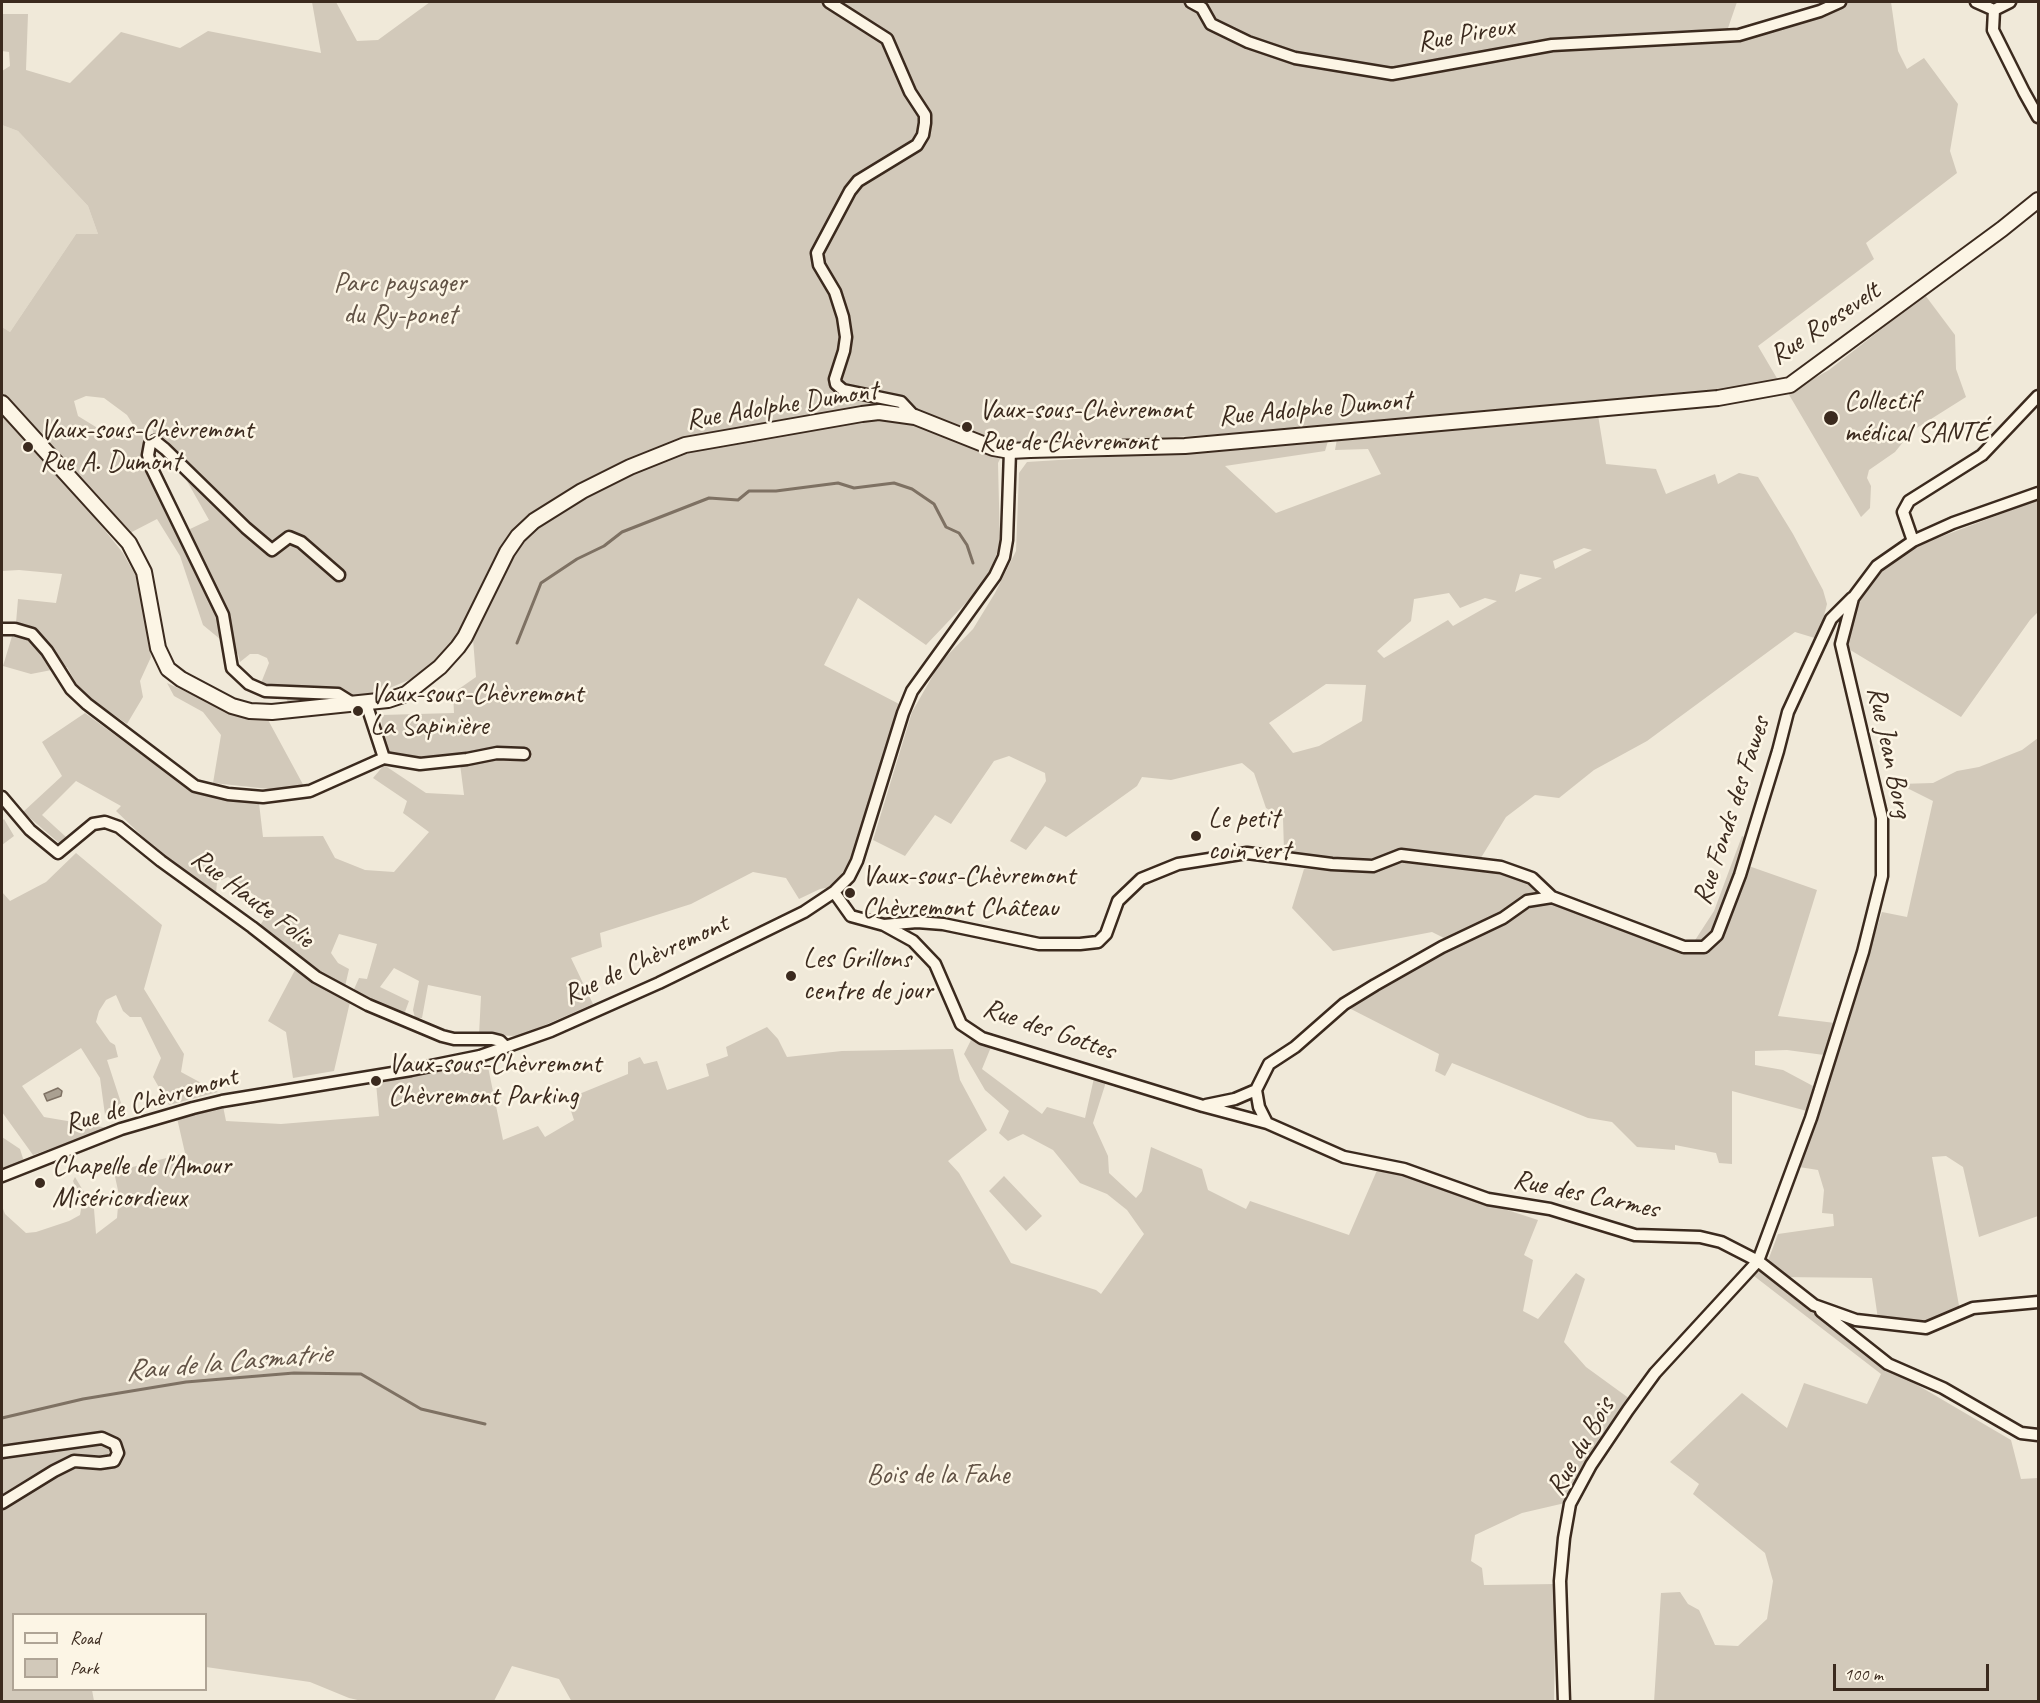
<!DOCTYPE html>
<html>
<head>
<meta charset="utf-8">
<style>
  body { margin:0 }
  #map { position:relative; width:2040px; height:1703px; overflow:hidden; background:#f0e9d9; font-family:Caveat,sans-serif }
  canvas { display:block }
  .frame { position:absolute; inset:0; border:3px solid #3b2a1e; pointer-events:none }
  .legend { position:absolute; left:12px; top:1613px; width:195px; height:78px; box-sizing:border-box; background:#fcf5e5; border:2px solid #afa495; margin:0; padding:8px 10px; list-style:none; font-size:18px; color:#3b2a1e }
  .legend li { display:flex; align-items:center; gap:12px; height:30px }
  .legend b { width:30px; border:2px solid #afa495 }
  .scale { position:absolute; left:1833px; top:1664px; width:156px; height:27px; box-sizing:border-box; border:3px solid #3b2a1e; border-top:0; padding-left:8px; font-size:18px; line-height:21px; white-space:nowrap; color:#3b2a1e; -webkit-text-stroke:4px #fcf5e5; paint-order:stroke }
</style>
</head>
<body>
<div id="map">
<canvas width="2040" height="1703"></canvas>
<div class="frame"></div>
<ul class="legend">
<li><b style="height:8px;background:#fcf5e5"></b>Road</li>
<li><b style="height:16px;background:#d2c9ba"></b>Park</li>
</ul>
<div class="scale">100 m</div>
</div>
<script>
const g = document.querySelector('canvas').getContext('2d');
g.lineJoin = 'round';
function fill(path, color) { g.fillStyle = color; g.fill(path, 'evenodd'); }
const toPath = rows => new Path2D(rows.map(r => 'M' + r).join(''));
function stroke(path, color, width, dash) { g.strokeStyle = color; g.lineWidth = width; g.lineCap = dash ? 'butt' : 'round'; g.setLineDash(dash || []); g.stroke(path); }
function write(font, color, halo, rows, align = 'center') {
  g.font = font + ' Caveat,sans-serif'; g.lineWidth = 5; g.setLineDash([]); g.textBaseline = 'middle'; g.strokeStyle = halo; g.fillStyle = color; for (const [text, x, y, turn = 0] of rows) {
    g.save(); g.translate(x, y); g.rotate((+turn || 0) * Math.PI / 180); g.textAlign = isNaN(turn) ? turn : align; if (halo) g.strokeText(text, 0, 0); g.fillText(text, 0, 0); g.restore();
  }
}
const built = toPath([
  [2,125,18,131,88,206,98,234,76,234,10,332,2,327]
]);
const green = toPath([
  [312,2,336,2,357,41,378,40,430,2,1737,2,1727,31,1739,35,1840,2,1891,2,1898,51,1907,69,1924,58,1958,104,1950,151,1957,173,1866,243,1874,259,1758,346,1778,380,1790,385,1430,420,1011,448,1006,447,998,463,1000,545,992,566,982,586,926,645,858,598,824,665,901,705,850,862,832,887,820,889,799,899,786,878,753,872,691,904,600,933,602,947,571,958,593,1004,520,1036,479,1035,481,996,428,985,422,1018,415,1018,413,1010,419,981,394,968,380,987,409,1001,402,1020,351,996,359,978,367,979,377,944,339,934,331,953,338,963,349,969,344,991,257,930,272,907,228,877,217,882,216,894,166,859,116,811,121,806,76,781,42,815,66,837,59,843,23,812,62,776,42,742,85,713,190,790,259,803,263,837,323,836,335,858,365,870,394,872,429,832,403,813,407,801,373,778,384,765,426,793,464,795,460,764,417,765,384,753,381,715,454,713,453,693,476,677,473,639,456,642,423,674,373,695,290,706,280,686,261,683,269,663,267,658,258,654,250,654,240,662,238,654,203,625,180,556,157,519,128,534,2,398,2,327,10,332,76,234,98,234,88,206,18,131,2,125,2,71,10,66,9,52,2,51,2,14,28,14,26,70,70,83,121,32,180,48,208,31,321,53],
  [86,396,104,398,127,415,137,431,104,432,78,416,74,401],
  [148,428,152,428,155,437,179,467,209,520,190,529,188,553,167,503,146,470,145,450],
  [1925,295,1955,335,1956,369,1966,397,1912,431,1895,452,1869,470,1867,478,1871,486,1870,508,1861,517,1788,393,1829,370],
  [2,414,83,503,123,553,138,580,151,657,140,681,143,697,127,724,81,692,67,667,31,674,3,666,16,623,18,599,56,603,62,574,19,570,2,571],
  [1598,415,1606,464,1656,469,1666,494,1715,474,1718,484,1739,473,1758,477,1793,534,1823,590,1827,604,1818,639,1795,632,1647,741,1594,770,1559,798,1535,795,1506,817,1479,861,1533,882,1541,893,1526,897,1514,904,1507,911,1448,940,1432,932,1333,951,1292,908,1304,869,1353,872,1388,865,1386,856,1350,862,1308,858,1284,851,1283,818,1266,808,1254,773,1242,763,1171,780,1142,777,1137,786,1066,837,1045,826,1026,850,1010,841,1046,781,1045,773,1009,756,994,761,951,824,935,815,905,856,873,840,912,712,940,663,973,629,995,593,1016,551,1019,473,1027,462,1169,453,1329,438,1325,451,1225,466,1276,513,1381,474,1368,449,1335,450,1337,439],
  [1584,548,1592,550,1555,569,1553,561],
  [1520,574,1542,578,1515,592],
  [1449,593,1460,608,1485,598,1497,601,1453,626,1448,620,1384,658,1377,651,1411,621,1414,599],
  [1326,684,1366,685,1362,721,1319,746,1293,753,1269,723],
  [2038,500,2038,612,2030,620,1961,717,1847,648,1853,610,1875,575,1903,553,1935,539],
  [167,683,246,719,267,718,306,790,288,791,213,783,221,735,203,712,174,696],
  [2038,738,2038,1216,1979,1237,1963,1167,1946,1156,1932,1157,1960,1311,1927,1323,1878,1319,1872,1278,1780,1277,1766,1266,1778,1234,1834,1226,1833,1214,1822,1213,1824,1190,1818,1170,1799,1167,1882,912,1907,917,1933,801,1899,784,1933,783,1957,771,1979,767,2022,750],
  [4,819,14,836,2,845,2,821],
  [1742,836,1750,839,1743,864,1817,890,1778,1016,1835,1023,1824,1055,1787,1050,1755,1051,1755,1065,1783,1070,1813,1086,1807,1111,1732,1091,1732,1164,1719,1163,1716,1153,1675,1145,1675,1150,1637,1147,1612,1122,1588,1118,1452,1063,1445,1076,1435,1071,1439,1054,1347,1007,1519,908,1545,902,1556,904,1688,951,1714,911],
  [76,853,162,925,144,989,184,1054,181,1072,218,1092,169,1105,153,1077,161,1058,141,1017,130,1017,123,1011,116,995,106,1000,99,1011,96,1022,110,1042,115,1045,118,1057,107,1060,125,1115,105,1115,100,1078,81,1048,22,1086,44,1117,108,1128,33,1155,2,1112,2,892,10,901,46,882],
  [295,970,350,1002,334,1071,293,1078,286,1032,268,1021],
  [767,1027,778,1039,787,1057,842,1051,953,1049,960,1080,987,1130,948,1161,959,1173,1011,1263,1096,1290,1101,1294,1144,1234,1127,1210,1107,1194,1080,1183,1053,1150,1023,1134,1008,1141,999,1133,1009,1111,985,1090,964,1054,971,1040,991,1047,982,1069,1042,1114,1047,1107,1085,1118,1094,1078,1106,1082,1093,1123,1108,1156,1109,1173,1136,1198,1142,1191,1151,1147,1202,1169,1208,1190,1246,1209,1250,1201,1349,1235,1378,1168,1538,1220,1524,1255,1533,1260,1523,1311,1538,1319,1576,1273,1585,1279,1564,1342,1586,1367,1630,1399,1565,1503,1522,1513,1475,1535,1471,1561,1482,1568,1484,1585,1556,1584,1554,1701,572,1702,559,1679,512,1666,494,1701,362,1701,349,1698,310,1682,206,1667,206,1614,14,1614,14,1690,92,1690,94,1701,2,1701,2,1206,5,1214,26,1233,36,1232,69,1221,80,1215,82,1203,73,1181,75,1177,94,1209,96,1234,117,1218,119,1195,114,1172,185,1153,177,1118,223,1106,226,1121,281,1124,379,1116,376,1083,487,1062,503,1140,538,1126,545,1137,574,1120,567,1099,628,1074,628,1062,640,1057,644,1064,657,1061,667,1090,709,1076,706,1064,728,1056,726,1047],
  [2,1137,20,1149,26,1168,2,1179],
  [1004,1176,1042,1216,1026,1231,989,1191],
  [1761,1270,1885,1366,2011,1440,2021,1479,2038,1478,2038,1701,1654,1702,1661,1593,1680,1592,1688,1604,1699,1610,1715,1645,1738,1646,1767,1619,1773,1581,1765,1553,1693,1494,1699,1484,1670,1462,1742,1393,1787,1428,1804,1383,1867,1404,1881,1374,1754,1276]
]);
const water = toPath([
  [58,1088,62,1091,61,1096,47,1101,44,1094,58,1088]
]);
const stream = toPath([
  [517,643,541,583,577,559,604,546,622,532,709,498,738,500,749,491,776,491,838,483,854,488,894,483,912,489,934,504,946,527,959,533,967,545,973,563],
  [2,1418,83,1399,186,1382,294,1373,361,1374,421,1409,485,1424]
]);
const minor = toPath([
  [829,2,887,39,910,92,925,115,925,123,923,135,917,145,858,181,850,191,817,253,819,265,835,292,843,317,846,337,844,351,835,379,836,384,843,390,901,402,915,417],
  [1191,2,1202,8,1211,24,1248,42,1295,58,1392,74,1552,45,1739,35,1820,11,1840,2],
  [1976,2,1994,10],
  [1994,10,1993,30,2024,92,2038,117],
  [1994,10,2010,2],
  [1913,541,1903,512,1909,501,1982,455,2038,396],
  [339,575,301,542,289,537,272,550,246,528,165,449,155,441,150,444,148,455,152,469,223,615,232,668,249,684,265,691,338,694,354,704],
  [2,629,15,629,32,634,47,651,71,689,87,704,195,786,228,794,263,797,310,791,384,758,420,764,467,759,497,753,524,754],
  [366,703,384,758],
  [2,797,30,830,58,853,93,824,105,822,119,827,161,861,252,927,316,977,368,1005,442,1036,454,1039,492,1039,500,1041,506,1047],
  [834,892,851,916,884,925,913,941,935,964,961,1024,982,1038,1203,1106,1267,1123,1344,1157,1404,1169,1488,1199,1550,1209,1635,1235,1700,1237,1721,1242,1758,1261,1814,1305,1856,1320,1926,1328,1973,1308,2038,1302],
  [884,925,917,922,943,924,1039,944,1080,944,1098,942,1106,934,1118,901,1141,879,1178,864,1247,853,1332,864,1373,866,1401,855,1501,867,1532,878,1552,897,1684,947,1704,947,1717,935,1740,875,1778,751,1788,712,1831,619,1852,598],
  [1256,1090,1259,1107,1267,1123],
  [1206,1105,1235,1099,1256,1090,1269,1064,1295,1047,1344,1004,1375,985,1442,947,1503,918,1527,901,1552,897],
  [2,1176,121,1129,193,1108,222,1101,411,1070,480,1056,551,1031,659,983,804,912,834,892,849,877,857,861,903,713,912,691,995,576,1004,557,1007,540,1010,451],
  [1821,1311,1888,1364,1943,1388,2021,1433,2038,1435],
  [2,1452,102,1438,115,1444,118,1453,114,1461,100,1463,74,1461,54,1471,2,1503],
  [1564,1702,1560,1581,1564,1538,1570,1504,1591,1465,1628,1410,1655,1373,1758,1261,1811,1118,1863,952,1882,876,1882,818,1841,644,1853,598,1877,566,1913,541,1953,523,2038,493]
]);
const major = toPath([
  [2,403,129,543,144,572,158,648,168,669,181,679,232,706,250,711,272,712,388,700,406,694,440,667,458,647,465,637,507,552,518,536,534,521,582,491,630,467,685,445,862,414,879,412,915,417,993,448,1010,451,1030,450,1185,446,1718,398,1790,385,2002,229,2038,200]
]);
const markers = [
  [1831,418,8,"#3b2a1e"],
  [967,427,6,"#3b2a1e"],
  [28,447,6,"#3b2a1e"],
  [358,711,6,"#3b2a1e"],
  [1196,836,6,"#3b2a1e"],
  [850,893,6,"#3b2a1e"],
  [791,976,6,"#3b2a1e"],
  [376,1081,6,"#3b2a1e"],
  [40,1183,6,"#3b2a1e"]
];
const streetNames = [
  ["Rue Pireux",1466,35,-10],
  ["Rue Roosevelt",1825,324,-34],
  ["Rue Adolphe Dumont",782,406,-9],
  ["Rue Adolphe Dumont",1315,409,-5],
  ["Rue Jean Borg",1889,752,78],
  ["Rue Fonds des Fawes",1732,811,-72],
  ["Rue Haute Folie",252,899,37],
  ["Rue de Chèvremont",646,960,-25],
  ["Rue des Gottes",1049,1030,19],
  ["Rue de Chèvremont",151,1101,-16],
  ["Rue des Carmes",1586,1195,12],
  ["Rue du Bois",1581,1447,-60]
];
const parkNames = [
  ["Parc paysager",400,284],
  ["du Ry-ponet",400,316],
  ["Bois de la Fahe",938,1476]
];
const poiNames = [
  ["Collectif",1844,402],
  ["médical SANTÉ",1844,434],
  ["Vaux-sous-Chèvremont",979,411],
  ["Rue de Chèvremont",979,443],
  ["Vaux-sous-Chèvremont",40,431],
  ["Rue A. Dumont",40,463],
  ["Vaux-sous-Chèvremont",370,695],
  ["La Sapinière",370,727],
  ["Le petit",1208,820],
  ["coin vert",1208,852],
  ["Vaux-sous-Chèvremont",862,877],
  ["Chèvremont Château",862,909],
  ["Les Grillons",803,960],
  ["centre de jour",803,992],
  ["Vaux-sous-Chèvremont",388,1065],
  ["Chèvremont Parking",388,1097],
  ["Chapelle de l'Amour",52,1167],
  ["Miséricordieux",52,1199]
];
const waterNames = [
  ["Rau de la Casmatrie",228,1363,-5]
];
fill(built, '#e1d9c9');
fill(green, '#d2c9ba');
fill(water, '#aaa091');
stroke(water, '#7e7163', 1.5);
stroke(stream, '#7e7163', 3);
stroke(minor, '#3b2a1e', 15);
stroke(major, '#3b2a1e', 18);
stroke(minor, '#fcf5e5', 10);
stroke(major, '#fcf5e5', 14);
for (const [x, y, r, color] of markers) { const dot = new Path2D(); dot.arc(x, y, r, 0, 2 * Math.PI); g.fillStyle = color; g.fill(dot); stroke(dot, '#fcf5e5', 2); }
write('28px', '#3b2a1e', '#fcf5e5', streetNames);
write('28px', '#615245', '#fcf5e5', parkNames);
write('28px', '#3b2a1e', '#fcf5e5', poiNames, 'left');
write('italic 30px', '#625346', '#fcf5e5', waterNames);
</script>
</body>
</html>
